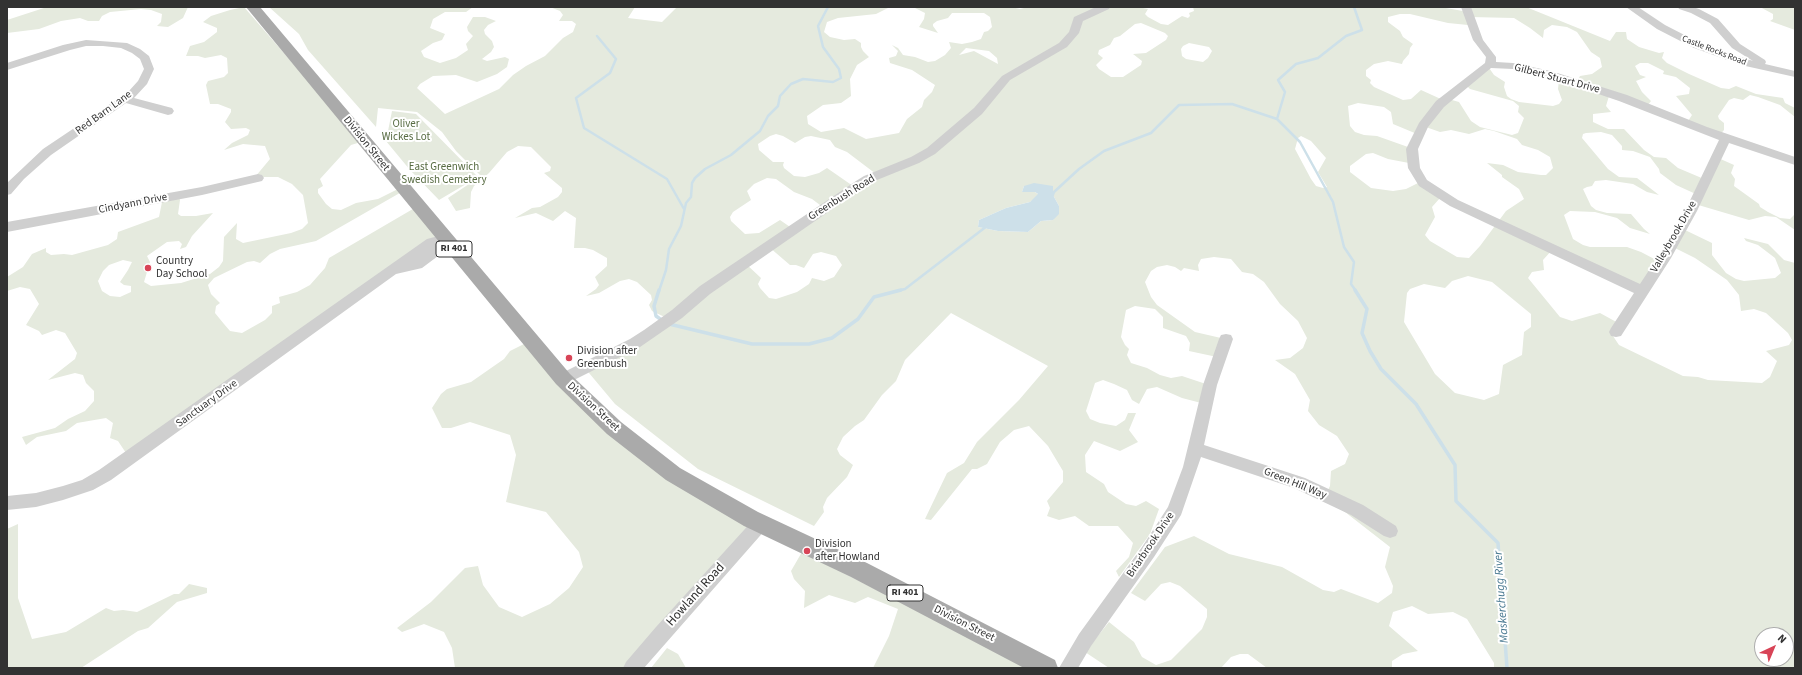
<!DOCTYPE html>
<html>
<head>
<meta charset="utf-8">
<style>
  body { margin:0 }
  #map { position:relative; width:1802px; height:675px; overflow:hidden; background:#fff; font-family:"Source Sans 3",sans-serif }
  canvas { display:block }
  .frame { position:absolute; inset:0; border:8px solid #323232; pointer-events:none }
  .north { position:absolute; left:1754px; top:627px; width:40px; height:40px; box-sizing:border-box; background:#fff; border:1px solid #adadad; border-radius:50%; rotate:44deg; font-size:11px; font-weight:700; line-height:16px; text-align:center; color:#323232 }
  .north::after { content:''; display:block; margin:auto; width:14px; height:18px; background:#d84457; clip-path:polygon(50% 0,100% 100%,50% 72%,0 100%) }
</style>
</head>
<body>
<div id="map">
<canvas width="1802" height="675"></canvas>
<div class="frame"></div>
<div class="north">N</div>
</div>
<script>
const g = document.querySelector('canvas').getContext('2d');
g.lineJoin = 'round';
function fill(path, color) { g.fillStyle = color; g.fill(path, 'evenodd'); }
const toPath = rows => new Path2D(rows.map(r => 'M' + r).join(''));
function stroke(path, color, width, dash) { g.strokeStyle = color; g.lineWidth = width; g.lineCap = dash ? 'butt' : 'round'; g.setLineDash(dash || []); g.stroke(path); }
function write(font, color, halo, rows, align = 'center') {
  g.font = font + ' "Source Sans 3",sans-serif'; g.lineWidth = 4; g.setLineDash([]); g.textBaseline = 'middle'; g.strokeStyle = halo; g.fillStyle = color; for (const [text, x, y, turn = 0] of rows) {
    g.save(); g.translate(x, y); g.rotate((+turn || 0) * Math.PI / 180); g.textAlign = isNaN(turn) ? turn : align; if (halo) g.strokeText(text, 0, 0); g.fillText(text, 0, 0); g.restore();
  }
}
const green = toPath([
  [47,7,188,7,183,18,168,27,157,26,161,22,162,14,151,10,141,9,110,12,102,16,99,21,88,21,80,18,61,21,39,29,7,33,7,20],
  [244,7,361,142,351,145,320,179,323,186,318,189,318,193,326,204,332,209,341,210,356,203,378,199,402,187,405,190,316,241,280,249,270,254,260,263,254,261,247,262,214,278,208,285,211,294,220,303,216,306,215,313,224,324,230,331,242,333,265,320,272,313,272,306,280,303,279,297,297,292,310,285,325,268,329,258,418,206,442,233,128,456,118,441,110,438,113,423,106,418,77,423,66,431,37,437,26,445,22,437,55,428,68,419,85,411,94,401,94,391,86,383,83,375,75,373,48,380,75,359,77,353,65,333,56,330,42,335,39,331,26,325,39,304,30,289,20,287,7,291,7,277,23,267,32,254,46,248,46,252,51,255,64,254,72,255,108,245,117,239,118,232,159,217,162,202,179,198,180,200,178,214,181,216,196,216,213,213,192,236,186,247,180,249,182,244,179,241,167,242,147,256,150,262,144,282,151,286,181,283,210,274,219,267,223,261,224,237,237,223,236,239,243,243,291,233,302,229,308,223,303,195,292,184,278,177,255,177,270,159,265,146,243,144,224,150,232,143,248,135,250,130,246,128,231,129,225,122,231,112,231,109,218,104,210,104,206,85,208,81,224,77,228,73,227,58,221,55,205,58,198,56,186,56,190,46,204,42,217,32,217,28,203,22,211,16,230,10],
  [123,260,132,262,128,270,120,282,124,285,131,286,131,292,120,297,110,296,102,291,98,281,103,271,109,265],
  [269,7,473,7,466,12,445,12,433,19,430,28,445,34,442,40,433,43,421,51,424,57,440,63,456,58,468,50,466,44,473,36,468,31,467,27,473,17,485,17,496,21,488,25,484,30,485,34,492,41,494,47,491,52,482,59,487,61,505,57,509,59,507,67,497,74,477,82,456,75,433,76,420,84,417,88,445,114,499,89,513,75,526,66,545,56,563,38,573,32,576,24,572,21,559,21,563,15,560,11,550,7,635,7,628,18,662,22,677,7,890,7,876,14,838,18,827,22,824,32,830,37,844,40,855,39,861,43,861,47,863,51,869,57,857,65,850,79,851,96,841,103,823,105,807,116,808,124,821,132,844,128,866,139,899,133,907,119,922,107,924,100,932,92,935,85,912,70,890,63,889,58,896,56,898,51,892,45,898,48,903,55,915,57,928,62,935,61,945,55,951,48,949,42,962,44,972,42,981,39,984,32,988,31,992,27,990,17,984,13,952,13,948,18,937,21,933,24,933,26,938,33,919,27,924,19,925,13,913,7,1011,7,1020,9,1028,7,1138,7,1148,9,1145,14,1148,17,1161,24,1168,25,1182,16,1188,18,1190,16,1189,13,1194,11,1193,7,1440,7,1463,11,1464,7,1526,7,1610,41,1616,32,1626,32,1627,39,1639,47,1659,53,1664,52,1662,58,1667,63,1689,74,1721,88,1729,89,1736,86,1756,94,1783,98,1785,103,1795,108,1795,117,1780,105,1758,97,1750,95,1743,100,1734,98,1729,100,1718,116,1719,119,1724,123,1724,130,1717,138,1686,124,1692,115,1676,96,1689,94,1690,88,1676,77,1663,74,1664,71,1648,63,1640,63,1635,66,1640,75,1646,77,1636,81,1642,92,1651,101,1645,109,1609,96,1606,106,1611,112,1593,114,1593,122,1608,129,1624,129,1644,150,1654,157,1666,158,1678,168,1704,179,1716,157,1734,165,1731,173,1735,179,1734,186,1759,204,1760,207,1768,212,1780,218,1790,219,1795,214,1795,230,1776,217,1765,216,1749,220,1695,204,1698,195,1676,185,1660,173,1659,169,1650,157,1633,151,1622,150,1622,146,1612,135,1601,132,1586,133,1583,134,1582,138,1608,169,1619,177,1637,178,1659,195,1647,192,1633,184,1606,180,1595,181,1592,186,1587,187,1583,189,1591,206,1596,210,1607,213,1631,214,1644,229,1650,234,1630,228,1617,218,1595,212,1570,211,1564,215,1573,239,1583,245,1590,247,1627,247,1641,252,1660,262,1641,290,1552,250,1543,260,1544,270,1532,272,1528,278,1560,317,1572,321,1600,313,1620,324,1613,336,1619,345,1683,376,1698,377,1708,380,1762,383,1770,377,1777,361,1766,351,1789,345,1792,340,1788,333,1766,313,1754,309,1741,311,1739,295,1727,280,1695,258,1671,246,1685,230,1712,243,1712,255,1726,273,1736,279,1744,281,1775,278,1781,273,1775,258,1758,245,1746,241,1744,238,1768,244,1784,260,1795,263,1795,668,1494,668,1494,663,1467,619,1453,612,1428,614,1412,606,1393,612,1389,626,1418,651,1403,654,1392,661,1392,668,1267,668,1248,654,1240,654,1231,657,1221,668,1109,668,1085,652,1109,622,1134,642,1142,657,1156,665,1171,660,1202,629,1207,617,1207,609,1180,586,1170,582,1161,584,1145,601,1131,593,1165,547,1194,536,1229,554,1282,567,1323,590,1334,592,1341,589,1378,603,1392,593,1393,586,1385,567,1390,547,1345,512,1323,500,1330,486,1331,471,1345,464,1349,454,1337,436,1319,425,1308,411,1310,400,1295,374,1275,360,1290,358,1303,348,1307,338,1298,321,1280,304,1264,282,1253,274,1242,272,1231,259,1214,257,1201,259,1198,265,1199,271,1184,268,1181,271,1175,267,1167,265,1157,267,1151,271,1145,282,1151,297,1157,305,1195,332,1221,338,1217,357,1189,351,1190,343,1186,336,1163,328,1163,317,1155,309,1135,306,1126,310,1121,337,1125,345,1129,349,1127,355,1131,363,1147,368,1160,375,1171,378,1182,376,1209,385,1205,404,1182,398,1157,387,1147,389,1139,404,1132,400,1127,390,1114,384,1103,380,1095,383,1086,411,1090,419,1100,423,1116,426,1125,420,1128,413,1136,413,1129,430,1138,442,1120,451,1094,441,1085,455,1086,472,1104,484,1108,492,1126,504,1136,506,1146,501,1159,509,1150,534,1119,577,1116,571,1129,557,1133,543,1118,526,1089,526,1075,516,1059,520,1047,516,1050,508,1047,501,1063,482,1063,471,1048,446,1029,426,1014,430,1000,442,987,464,977,469,972,469,931,520,925,519,947,473,964,463,977,442,1019,400,1048,366,951,313,905,360,896,381,882,395,864,420,855,426,843,437,837,449,840,455,853,465,847,477,827,498,823,507,824,512,814,526,698,469,615,404,584,367,669,319,652,311,649,305,652,300,651,295,637,282,629,279,620,281,599,293,586,296,596,289,599,285,595,277,607,266,607,258,593,250,585,248,574,248,576,218,565,211,553,221,536,213,515,218,532,208,540,207,558,197,562,192,562,188,544,173,550,171,551,167,531,147,518,146,507,152,489,173,474,186,471,192,470,208,456,211,448,198,481,176,456,151,442,132,417,112,378,108,376,127,308,50,299,34],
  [1400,14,1410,14,1448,23,1468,25,1470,17,1514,18,1530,28,1543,38,1544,30,1552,25,1567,27,1577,32,1591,52,1600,58,1602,67,1592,74,1580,76,1575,84,1559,80,1558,89,1562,100,1559,104,1553,106,1519,102,1511,99,1507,96,1504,87,1505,82,1494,75,1487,65,1464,83,1470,89,1513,101,1519,106,1518,112,1524,118,1518,133,1512,135,1480,127,1471,121,1459,102,1445,98,1443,100,1421,90,1411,99,1403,100,1374,87,1370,83,1371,80,1366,76,1366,70,1374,64,1388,61,1402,64,1403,61,1409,54,1410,48,1413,44,1403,37,1400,31,1388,22,1388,17],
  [1141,23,1165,33,1168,36,1166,40,1146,53,1133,54,1142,61,1141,65,1123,77,1111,77,1099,69,1096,65,1103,58,1098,54,1099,50,1110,45,1114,38,1120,36,1135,24],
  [1189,43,1209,47,1212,51,1208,58,1203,62,1186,59,1182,56,1181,49,1183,46],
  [966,48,989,51,997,58,998,64,974,51,959,55],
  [1358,103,1384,107,1391,112,1393,124,1417,134,1423,126,1440,132,1451,130,1469,134,1485,129,1494,131,1517,139,1522,145,1538,150,1550,157,1553,168,1546,175,1541,175,1518,172,1503,165,1487,163,1502,175,1502,177,1519,189,1524,199,1506,211,1480,246,1469,258,1457,257,1430,241,1425,235,1435,217,1432,207,1440,198,1418,183,1406,189,1393,191,1371,188,1350,172,1350,166,1366,154,1373,153,1388,159,1409,163,1408,147,1377,136,1364,135,1355,132,1350,126,1348,106],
  [776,134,783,136,795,143,805,137,811,136,830,140,835,147,847,152,876,174,853,186,827,168,819,173,805,177,794,176,784,168,783,165,784,162,773,162,759,150,758,144,770,136],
  [1301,136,1311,141,1326,158,1318,172,1327,187,1323,188,1316,186,1311,179,1295,149,1298,138],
  [767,178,776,179,794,192,812,199,824,208,793,229,780,220,759,233,745,234,731,221,730,217,733,212,751,200,747,191,754,184],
  [1024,186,1053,195,1059,206,1053,220,1041,221,1028,232,998,231,978,227,979,220,1006,208,1030,202,1039,195,1035,192,1022,192],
  [769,247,790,265,796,265,804,268,813,254,821,252,836,256,842,265,834,277,824,281,812,278,809,284,797,292,776,299,769,298,760,288,758,284,761,278,745,263],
  [1468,276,1492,282,1531,314,1531,327,1524,332,1522,355,1503,365,1499,394,1484,400,1455,393,1435,374,1404,322,1407,293,1410,289,1424,284,1445,288,1452,281],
  [1762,635,1786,635,1786,659,1762,659],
  [1760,7,1795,7,1795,30,1770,21,1773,19,1773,14],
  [392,111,416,114,478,177,439,200,410,170,386,141],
  [526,343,571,398,755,519,632,668,455,668,452,648,444,632,424,624,402,632,397,628,431,602,465,568,478,566,483,585,499,607,522,617,550,604,569,588,583,567,579,552,546,512,506,502,516,455,510,435,470,422,451,428,442,428,432,408,441,394,447,389,471,382,504,359,510,351],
  [18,524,18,598,32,639,66,632,106,608,114,611,123,610,137,612,174,594,179,594,189,584,207,588,207,593,177,602,148,628,138,631,81,668,7,668,7,529],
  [802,552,932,618,1027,668,873,668,889,636,898,609,868,597,855,603,829,595,804,608,805,591,794,579,791,571],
  [667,648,678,654,686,668,651,668]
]);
const water = toPath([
  [1034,183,1053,186,1053,195,1059,206,1059,214,1053,220,1041,221,1028,232,998,231,978,227,979,220,1006,208,1030,202,1038,194,1035,192,1022,192,1024,186]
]);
const streamFar1 = toPath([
  [1354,7,1362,30,1346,36,1318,58,1296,64,1278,80,1285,92,1277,119,1300,142,1333,202,1344,247,1354,262,1351,284,1356,291],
  [597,36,616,59,610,73,576,98,584,128,667,179,684,209],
  [1052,197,1054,192,1079,169,1104,151,1151,133,1179,105,1232,104,1277,119],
  [659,291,666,270,669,249,681,226,686,203,691,197,692,183,695,178,705,169,731,155,760,131,768,116,778,106,780,96,791,84,803,79,833,82,841,78,839,69,823,47,818,26,828,7],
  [897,291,905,289,987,226]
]);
const stream = toPath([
  [659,290,654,306,656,316,663,321],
  [1355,290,1367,309,1362,333,1370,351,1381,369,1416,404,1455,465,1456,501,1498,543,1507,668],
  [669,324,752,344,809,344,832,338,858,319,874,297,901,290]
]);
const minor = toPath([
  [1096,7,1110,7,1109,9,1083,21,1079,33,1067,47,1010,80,982,114,935,154,919,163,872,182,864,187,710,294,682,318,640,347,568,383,563,385,558,383,556,379,558,375,630,339,644,330,672,310,700,286,856,181,864,176,911,157,927,148,974,108,1002,76,1059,43,1069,32,1074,17,1096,7],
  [1461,7,1471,7,1483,40,1496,57,1496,62,1513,63,1551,71,1627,95,1707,127,1795,157,1795,165,1729,143,1697,211,1671,258,1621,336,1616,337,1611,336,1609,332,1611,328,1634,293,1450,206,1419,186,1408,168,1406,149,1419,123,1436,101,1485,63,1486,57,1473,40,1461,7],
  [1491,68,1513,69,1545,76,1619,101,1719,140,1685,211,1661,252,1640,284,1458,200,1427,180,1420,168,1418,149,1428,127,1444,107,1491,68],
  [1626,7,1638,7,1665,25,1702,44,1753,61,1732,48,1710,23,1691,13,1679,9,1678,7,1693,7,1699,9,1718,19,1740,44,1765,60,1766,62,1765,64,1795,71,1795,77,1741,65,1694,48,1657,29,1626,7],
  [86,40,127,43,140,49,149,56,154,69,147,84,134,98,172,108,174,111,172,114,168,115,126,103,51,155,24,179,11,194,7,195,7,183,43,149,128,92,138,81,144,69,140,59,132,53,121,48,103,46,86,46,70,50,7,70,7,63,63,45,86,40],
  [258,174,262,175,264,178,262,181,202,195,7,232,7,222,202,187,258,174],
  [446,234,451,236,452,239,451,242,442,253,422,268,396,274,111,480,93,490,63,500,36,507,7,510,7,496,36,493,63,486,82,480,99,470,427,239,446,234],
  [1226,334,1231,335,1233,339,1217,385,1204,445,1305,478,1363,505,1396,526,1398,531,1396,536,1390,538,1384,536,1351,515,1294,488,1201,457,1181,515,1154,557,1091,646,1078,668,1059,668,1079,634,1142,547,1168,507,1183,467,1203,385,1219,339,1221,335,1226,334],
  [760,517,766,519,768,524,766,529,644,668,623,668,626,662,656,627,754,519,760,517]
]);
const major = toPath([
  [246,7,260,7,570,374,621,422,680,468,758,512,867,563,1055,660,1058,668,1024,668,851,577,744,526,666,480,607,434,556,384,246,7]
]);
const markers = [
  [148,268,4,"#d84457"],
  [569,358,4,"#d84457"],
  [807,551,4,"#d84457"]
];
const farStreetnames = [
  ["Castle Rocks Road",1714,51,21]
];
const shields = [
  [454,249,36],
  [905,593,36]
];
const shieldNames = [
  ["RI 401",454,249],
  ["RI 401",905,593]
];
const streetNames = [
  ["Gilbert Stuart Drive",1557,79,15],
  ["Red Barn Lane",104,113,-36],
  ["Division Street",366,144,51],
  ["Greenbush Road",842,198,-32],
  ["Cindyann Drive",133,204,-11],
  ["Valleybrook Drive",1674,237,-60],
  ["Sanctuary Drive",207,404,-36],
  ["Division Street",593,407,43],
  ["Green Hill Way",1295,484,22],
  ["Briarbrook Drive",1151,545,-56],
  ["Division Street",964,624,27]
];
const parkNames = [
  ["Oliver",406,125],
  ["Wickes Lot",406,138],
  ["East Greenwich",444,168],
  ["Swedish Cemetery",444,181]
];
const poiNames = [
  ["Country",156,262],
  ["Day School",156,275],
  ["Division after",577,352],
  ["Greenbush",577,365],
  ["Division",815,545],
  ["after Howland",815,558]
];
const waterNames = [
  ["Maskerchugg River",1502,597,-94]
];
const nearStreetnames = [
  ["Howland Road",696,595,-48]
];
fill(green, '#e5eade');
fill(water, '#cde0e9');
stroke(streamFar1, '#cde0e9', 2.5);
stroke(stream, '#cde0e9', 3.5);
fill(minor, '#cfcfcf');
fill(major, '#aaa');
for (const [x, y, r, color] of markers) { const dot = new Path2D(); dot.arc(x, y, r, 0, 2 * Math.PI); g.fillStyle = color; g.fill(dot); stroke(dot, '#fff', 1.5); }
write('9px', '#323232', '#fff', farStreetnames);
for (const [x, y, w] of shields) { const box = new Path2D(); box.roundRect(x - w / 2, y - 8, w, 16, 3); g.fillStyle = '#fff'; g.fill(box); stroke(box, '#323232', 1); }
write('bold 10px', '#323232', null, shieldNames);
write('11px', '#323232', '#fff', streetNames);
write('11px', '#576b42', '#fff', parkNames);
write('11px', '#323232', '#fff', poiNames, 'left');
write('italic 12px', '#45768f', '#fff', waterNames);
write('13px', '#323232', '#fff', nearStreetnames);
</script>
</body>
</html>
